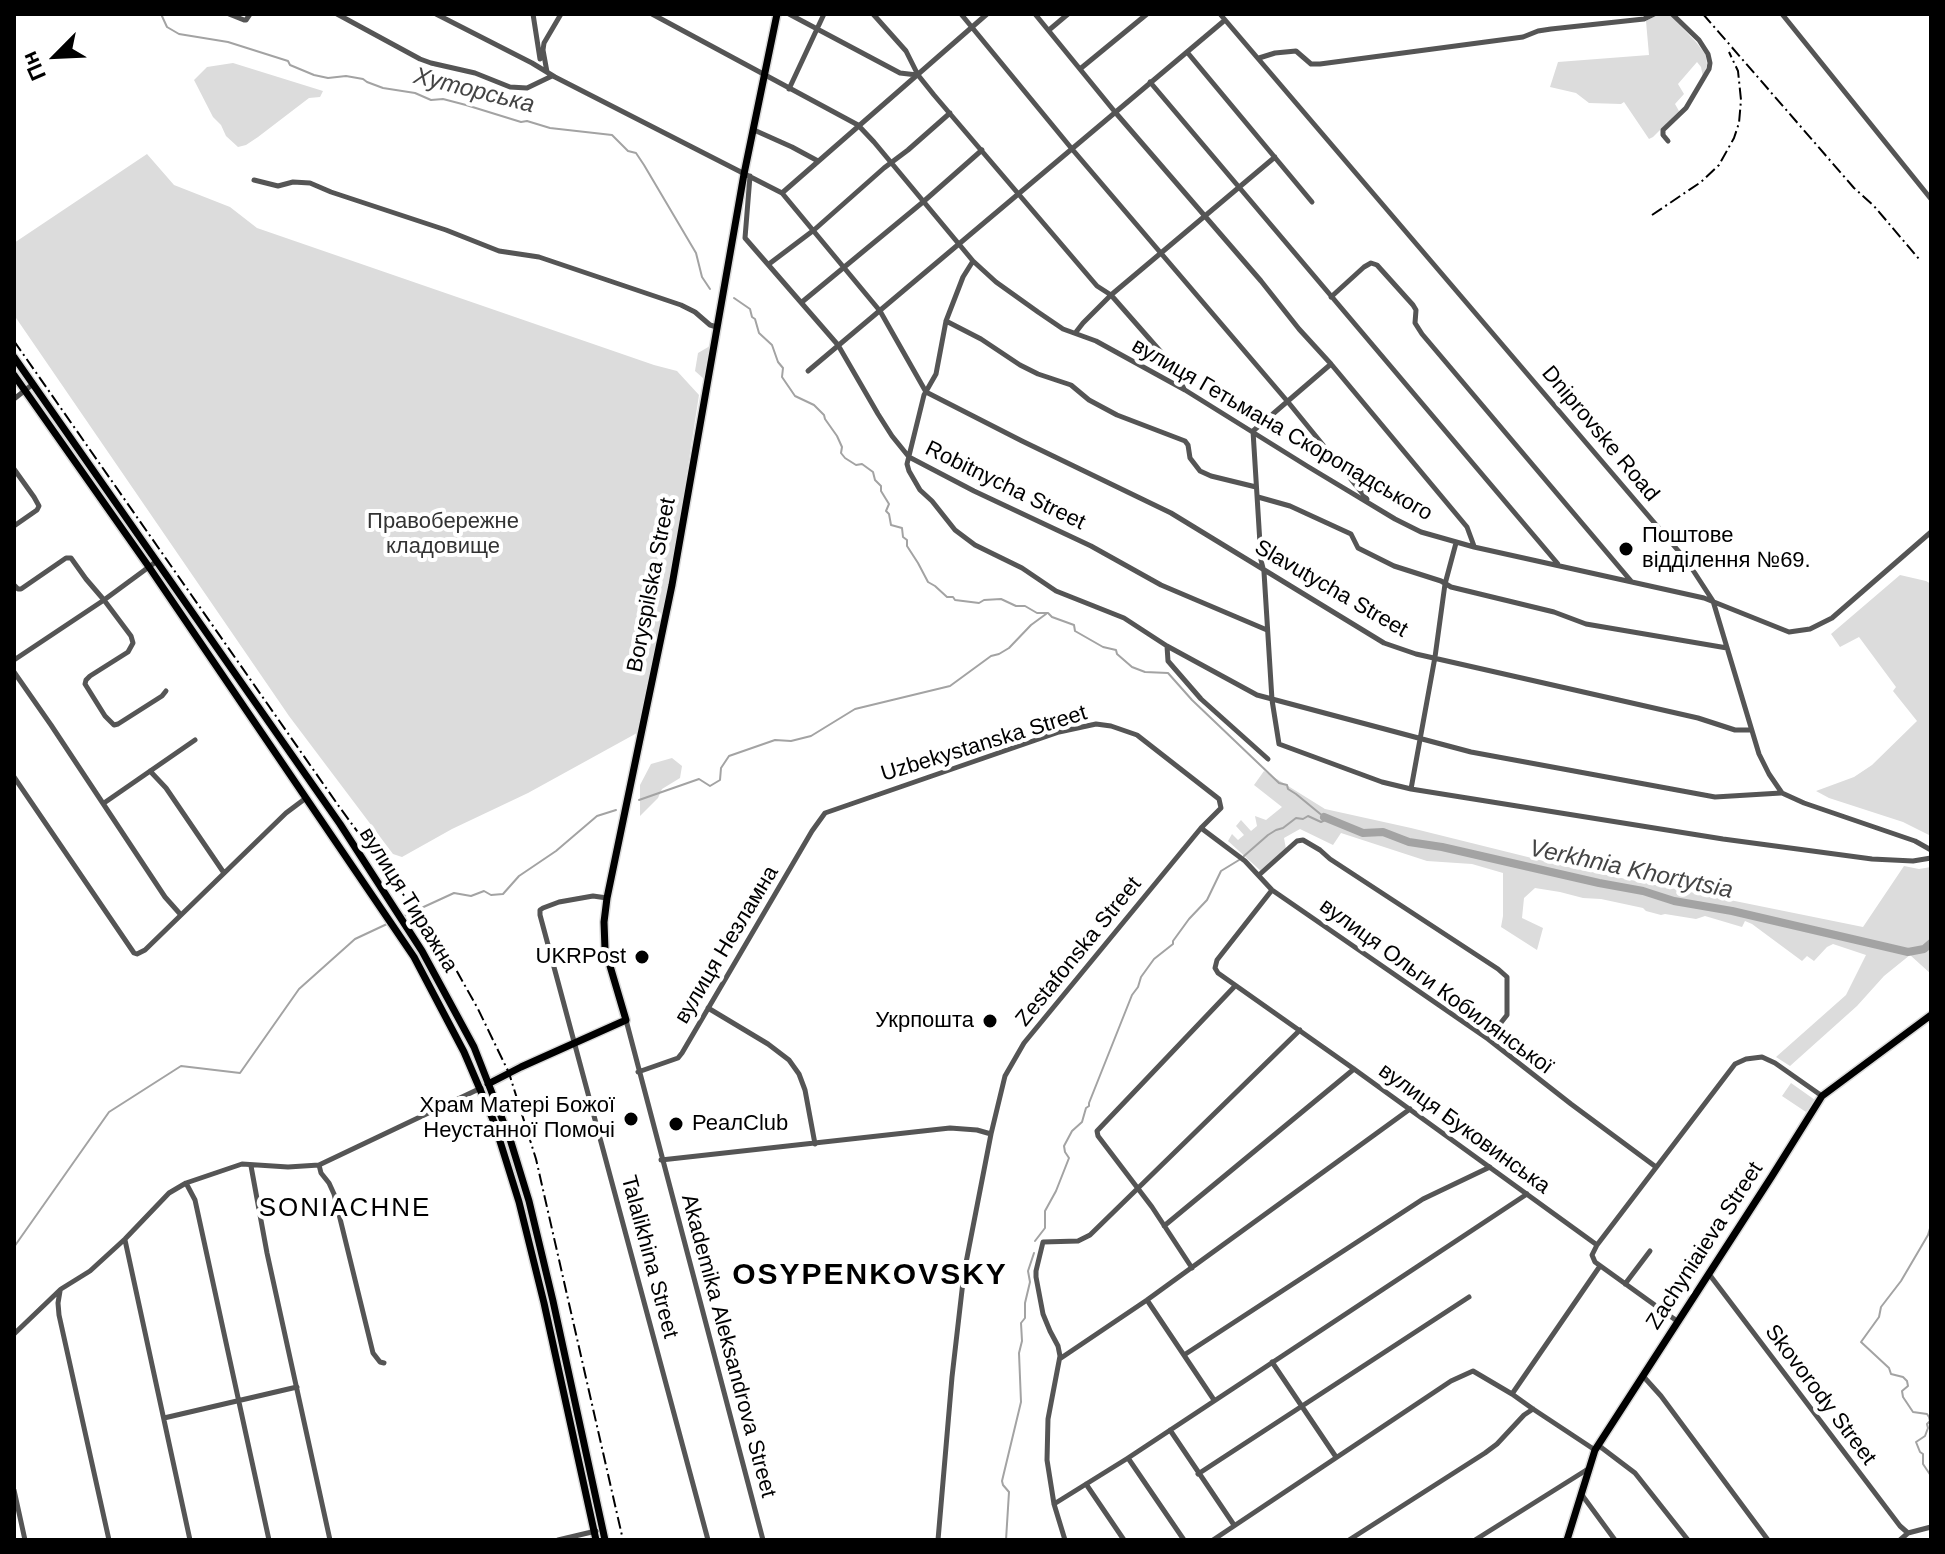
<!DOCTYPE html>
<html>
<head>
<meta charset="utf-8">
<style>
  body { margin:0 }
  #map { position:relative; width:1945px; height:1554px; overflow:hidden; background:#fff; font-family:Arial,sans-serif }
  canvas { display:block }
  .frame { position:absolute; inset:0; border:16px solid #000; pointer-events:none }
  .north { position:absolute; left:16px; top:16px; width:80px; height:80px; -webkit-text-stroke:6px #fff; paint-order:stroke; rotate:246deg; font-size:22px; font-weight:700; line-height:32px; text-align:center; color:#000 }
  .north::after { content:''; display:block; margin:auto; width:28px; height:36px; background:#000; clip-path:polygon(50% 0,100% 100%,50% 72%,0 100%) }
</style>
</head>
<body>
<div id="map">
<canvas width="1945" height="1554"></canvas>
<div class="frame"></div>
<div class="north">Пн</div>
</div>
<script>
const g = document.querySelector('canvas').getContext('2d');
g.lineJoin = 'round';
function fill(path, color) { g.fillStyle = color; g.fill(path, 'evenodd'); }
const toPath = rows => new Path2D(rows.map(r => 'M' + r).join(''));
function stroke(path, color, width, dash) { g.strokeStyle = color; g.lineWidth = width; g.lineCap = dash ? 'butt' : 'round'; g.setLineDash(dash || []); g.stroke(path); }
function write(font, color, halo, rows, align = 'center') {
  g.font = font + ' Arial,sans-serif'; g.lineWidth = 8; g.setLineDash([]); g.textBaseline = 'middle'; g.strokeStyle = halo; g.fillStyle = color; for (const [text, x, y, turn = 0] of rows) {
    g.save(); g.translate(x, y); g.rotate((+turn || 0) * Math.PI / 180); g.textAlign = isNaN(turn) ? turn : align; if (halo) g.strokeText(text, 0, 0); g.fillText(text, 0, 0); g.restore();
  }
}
const green = toPath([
  [1658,14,1669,14,1696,42,1706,55,1707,65,1703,77,1701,67,1697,62,1678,84,1684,94,1675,104,1679,111,1653,137,1649,139,1624,102,1621,104,1589,103,1576,93,1550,87,1558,62,1649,55,1646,21],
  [233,63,323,91,320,97,309,98,258,137,246,145,238,147,226,136,221,125,213,117,194,80,207,67],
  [147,154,174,185,230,207,257,228,654,365,677,371,699,395,673,563,637,733,528,793,452,829,402,857,393,854,289,716,14,315,14,243],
  [710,346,704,379,695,371,698,353],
  [1900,575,1926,581,1931,584,1931,836,1903,822,1829,798,1816,791,1854,777,1872,765,1917,721,1893,691,1896,687,1859,637,1840,647,1831,634],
  [672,758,682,766,680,778,662,789,658,798,640,816,640,785,651,764],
  [1264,771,1325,809,1411,828,1572,868,1863,927,1904,866,1919,869,1931,867,1931,974,1910,955,1884,976,1857,1006,1790,1066,1776,1057,1846,995,1866,955,1833,944,1827,947,1814,961,1807,956,1802,961,1752,924,1745,921,1742,927,1705,916,1696,919,1665,914,1661,915,1646,911,1643,908,1601,899,1583,898,1560,892,1535,888,1524,898,1522,918,1543,928,1537,950,1501,927,1503,916,1503,873,1472,864,1427,861,1341,833,1333,845,1300,829,1284,838,1286,849,1262,872,1228,841,1232,834,1238,840,1244,835,1236,826,1241,820,1251,831,1257,826,1255,816,1266,820,1282,807,1254,785],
  [1791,1083,1815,1100,1806,1112,1782,1096]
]);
const stream = toPath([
  [161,14,167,27,179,34,228,42,288,61,290,65,314,75,328,78,346,76,363,79,367,82,383,88,415,93,431,100,443,99,466,105,521,122,527,121,550,128,612,135,628,151,636,153,644,165,696,253,702,277,710,289],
  [734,298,750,309,752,317,755,319,759,333,772,345,778,362,783,368,782,377,795,396,814,405,824,415,825,419,837,436,842,447,841,453,845,458,856,465,862,464,873,472,875,480,881,486,881,491,889,504,886,511,889,514,891,525,902,528,903,537,907,540,907,546,918,563,928,582,935,586,947,597,953,597,955,600,979,603,984,600,1001,599,1016,606,1025,606,1037,613,1048,613,1052,617,1074,625,1075,631,1103,647,1116,650,1117,654,1132,667,1145,672,1168,673,1192,700,1279,783,1287,785,1288,789,1296,794,1324,817],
  [639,800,699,779,710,786,720,780,721,768,729,756,775,740,791,741,811,736,855,709,950,686,991,656,999,654,1009,648,1031,625,1046,614],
  [1244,856,1268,835,1276,830,1283,828,1296,818,1303,819,1308,816,1321,822,1327,819],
  [404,916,454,893,471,896,484,891,491,895,503,894,519,876,556,851,597,816,616,810],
  [1931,1225,1928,1235,1901,1281,1881,1307,1879,1317,1861,1342,1889,1368,1891,1374,1903,1377,1907,1381,1908,1386,1902,1391,1903,1397,1913,1412,1927,1414,1929,1417,1930,1421,1927,1424,1928,1428,1925,1436,1916,1442,1920,1452,1923,1454,1923,1464,1931,1476],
  [1035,1241,1045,1228,1045,1211,1056,1191,1069,1158,1065,1152,1064,1146,1072,1131,1082,1122,1086,1108,1089,1106,1089,1103,1132,995,1138,987,1141,977,1154,959,1173,944,1173,941,1189,919,1207,900,1221,871,1239,860],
  [14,1247,109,1112,181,1066,240,1073,299,989,355,939,387,924],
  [1006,1540,1009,1492,1003,1485,1002,1481,1021,1402,1019,1353,1022,1341,1021,1323,1025,1318,1025,1303,1030,1282,1028,1271,1034,1253]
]);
const river = toPath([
  [1324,817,1363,833,1383,832,1409,842,1442,847,1599,883,1643,891,1674,901,1732,911,1908,952,1924,949,1931,943]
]);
const minor = toPath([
  [229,14,244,20,246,20,250,14],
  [337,14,420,59,431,63,475,73,510,87,527,88,552,76],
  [436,14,532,63,555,77,782,193,880,311,926,392,1022,441,1171,513,1384,643,1416,654,1698,718,1735,730,1751,730],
  [533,14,540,59],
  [652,14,858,125,874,142,973,261,996,282,1038,312,1063,329,1096,341,1185,390,1307,466,1395,519,1421,532,1474,547,1704,598,1789,632,1810,629,1832,618,1931,532],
  [789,14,900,73,917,75],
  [873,14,906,51,918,75,934,95,1097,286,1111,295,1161,352,1176,371,1184,389],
  [961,14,1072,149,1288,402,1367,499],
  [1035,14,1115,112,1261,281,1299,329,1331,364,1467,527,1474,546],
  [1220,14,1687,561,1713,601,1759,754,1769,774,1782,793,1804,803,1915,841,1931,850],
  [1782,14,1931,199],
  [1049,30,1068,14],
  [1187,52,1312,202],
  [1259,58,1275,53,1296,51,1311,64,1320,64,1523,37,1538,31,1551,29,1644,19,1654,14],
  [1080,69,1147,14],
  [547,72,543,50,544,43,561,14],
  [1150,82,1558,564],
  [789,89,824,14],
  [754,130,792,147,818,161],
  [1668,141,1663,135,1663,130,1686,108,1709,69,1710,63,1708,54,1699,40,1672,14],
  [750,176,745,238,838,345,878,414,892,436,909,457,974,491,1091,546,1161,585,1267,630],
  [254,180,278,186,293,182,310,183,331,192,446,230,499,251,539,257,681,305,695,312,710,325,717,327],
  [782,193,987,14],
  [973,261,963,277,946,321,936,374,924,395,907,464,909,471,920,490,932,501,955,530,975,545,1022,568,1056,591,1124,618,1167,646,1168,661,1201,699,1268,759],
  [769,264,814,230,884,168,908,150,950,113],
  [1331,297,1364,267,1371,263,1377,265,1413,305,1416,310,1415,323,1422,334,1631,581],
  [802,302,923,202,982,150],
  [946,321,981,339,1020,365,1038,374,1071,385,1089,400,1117,415,1185,441,1188,445,1190,458,1200,471,1211,476,1256,487],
  [1076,332,1083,323,1111,295,1275,157],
  [1331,364,1253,431,1261,560,1264,572,1272,700,1279,744,1382,782,1411,789,1723,839,1872,859,1913,861,1931,858],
  [808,371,1225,20],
  [14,399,33,384],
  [14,469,34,497,39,506,37,510,14,526],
  [1258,497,1290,506,1351,534,1358,548,1394,566,1441,581,1451,587,1554,612,1586,624,1727,648],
  [157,561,104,600,131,636,133,643,128,652,90,676,86,680,85,684,105,716,114,725,118,724,162,696,166,691],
  [14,585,18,589,21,589,66,558,71,558,86,579,104,600,14,660],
  [1167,646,1257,695,1471,752,1715,797,1781,793],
  [14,672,51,725,165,897,181,915],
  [150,771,166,788,224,873],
  [14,777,134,953,137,954,145,950,286,813,306,798],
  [1411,789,1435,657,1445,584,1456,543],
  [104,803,195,740],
  [1201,828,1245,861,1272,890,1488,1039,1571,1104,1656,1167],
  [1259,875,1297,841,1303,840,1320,850,1330,859,1498,969,1507,977,1507,1015,1488,1039],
  [1272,890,1217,960,1215,968,1218,973,1354,1069,1597,1245,1592,1255,1595,1262,1677,1321],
  [607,898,593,896,559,902,543,908,540,910,540,915,708,1540],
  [708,1008,768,1044,789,1060,799,1074,805,1090,815,1144],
  [626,1020,763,1540],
  [638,1072,678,1058,682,1053,812,831,825,813,1059,732,1096,724,1111,726,1137,735,1219,799,1221,808,1201,828,1024,1043,1005,1076,991,1134,964,1273,952,1377,938,1540],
  [661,1160,950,1128,977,1130,991,1134],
  [319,1165,321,1173,329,1183,334,1194,373,1353,380,1362,384,1363],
  [251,1166,267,1253,330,1540],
  [186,1183,195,1200,269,1540],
  [1164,1226,1354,1069],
  [125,1240,190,1540],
  [1597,1245,1735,1064,1746,1059,1762,1057,1775,1063,1822,1096],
  [1192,1268,1152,1207,1098,1136,1097,1131,1235,986],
  [1709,1274,1900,1526,1908,1533],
  [1625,1284,1650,1251],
  [60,1291,58,1303,59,1315,109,1540],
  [1147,1300,1214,1400],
  [14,1334,61,1289,90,1271,125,1239,169,1193,186,1183,242,1164,288,1167,319,1165,481,1088],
  [1184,1355,1423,1199,1490,1167],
  [1061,1358,1147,1300,1410,1109],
  [1272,1362,1336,1457],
  [1643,1376,1661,1396,1768,1540],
  [1512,1394,1600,1266],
  [164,1418,297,1387],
  [1170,1430,1234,1525],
  [1598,1445,1635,1473,1688,1540],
  [1128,1458,1184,1540],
  [1198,1474,1469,1297],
  [1086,1484,1124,1540],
  [14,1490,25,1540],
  [1582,1495,1615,1540],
  [1054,1504,1128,1458,1527,1194],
  [558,1540,596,1531],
  [1065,1540,1054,1504,1047,1460,1048,1419,1060,1356,1058,1346,1050,1331,1043,1314,1036,1277,1036,1271,1043,1242,1078,1241,1090,1235,1300,1030],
  [1213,1540,1451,1381,1473,1371,1512,1394,1533,1409,1595,1450],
  [1349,1540,1485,1453,1497,1444,1524,1415,1533,1409],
  [1475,1540,1588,1469],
  [1900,1540,1908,1533,1931,1527]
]);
const major = toPath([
  [14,357,340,824,422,951,474,1047,510,1139,529,1201,553,1301,605,1540],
  [14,375,149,567,414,957,464,1052,494,1122,519,1202,544,1303,596,1540],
  [488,1084,521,1067,626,1020,605,949,604,922,607,898,672,585,744,174,777,14],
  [1567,1540,1595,1450,1772,1176,1822,1096,1931,1015]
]);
const rail = toPath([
  [1703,14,1854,188,1874,206,1919,259],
  [1652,215,1701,182,1719,165,1734,138,1739,123,1741,100,1738,71,1729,52],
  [14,341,338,805,424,923,454,966,478,1009,509,1073,536,1159,623,1540]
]);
const markers = [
  [1626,549,8,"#000"],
  [642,957,8,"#000"],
  [990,1021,8,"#000"],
  [631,1119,8,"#000"],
  [676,1124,8,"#000"]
];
const streetNames = [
  ["вулиця Гетьмана Скоропадського",1282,430,30],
  ["Dniprovske Road",1600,434,50],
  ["Robitnycha Street",1005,486,26],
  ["Boryspilska Street",652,585,-79],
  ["Slavutycha Street",1331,589,30],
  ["Uzbekystanska Street",984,744,-17],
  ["вулиця Тиражна",408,900,58],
  ["вулиця Незламна",727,945,-59],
  ["Zestafonska Street",1079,952,-51],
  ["вулиця Ольги Кобилянської",1436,987,36],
  ["вулиця Буковинська",1464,1129,36],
  ["Zachyniaieva Street",1705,1246,-57],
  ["Talalikhina Street",649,1257,75],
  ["Akademika Aleksandrova Street",728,1346,75],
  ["Skovorody Street",1820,1395,53]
];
const parkNames = [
  ["Правобережне",443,522],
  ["кладовище",443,547]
];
const poiNames = [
  ["Поштове",1642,536,"left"],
  ["відділення №69.",1642,561,"left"],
  ["UKRPost",626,957],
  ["Укрпошта",974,1021],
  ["Храм Матері Божої",615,1106],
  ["Неустанної Помочі",615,1131],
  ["РеалClub",692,1124,"left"]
];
const waterNames = [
  ["Хуторська",474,91,14],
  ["Verkhnia Khortytsia",1631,870,12]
];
const quarterNames = [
  ["SONIACHNE",345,1209]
];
const districtNames = [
  ["OSYPENKOVSKY",870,1276]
];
fill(green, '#dcdcdc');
stroke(stream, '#a3a3a3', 2);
stroke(river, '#a3a3a3', 8);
stroke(major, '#dbdbdb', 10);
stroke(minor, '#555', 5);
stroke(major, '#000', 7);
stroke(rail, '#000', 2, [12, 4, 2, 4]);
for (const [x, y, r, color] of markers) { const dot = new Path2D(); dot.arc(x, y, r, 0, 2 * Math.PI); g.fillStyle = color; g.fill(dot); stroke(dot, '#fff', 3); }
write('22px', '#000', '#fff', streetNames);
write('22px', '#333', '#fff', parkNames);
write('22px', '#000', '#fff', poiNames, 'right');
write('italic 24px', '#444', '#fff', waterNames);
g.letterSpacing = '2px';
write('26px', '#000', '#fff', quarterNames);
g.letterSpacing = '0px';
g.letterSpacing = '2px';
write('bold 30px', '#000', '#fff', districtNames);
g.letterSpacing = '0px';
</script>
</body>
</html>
